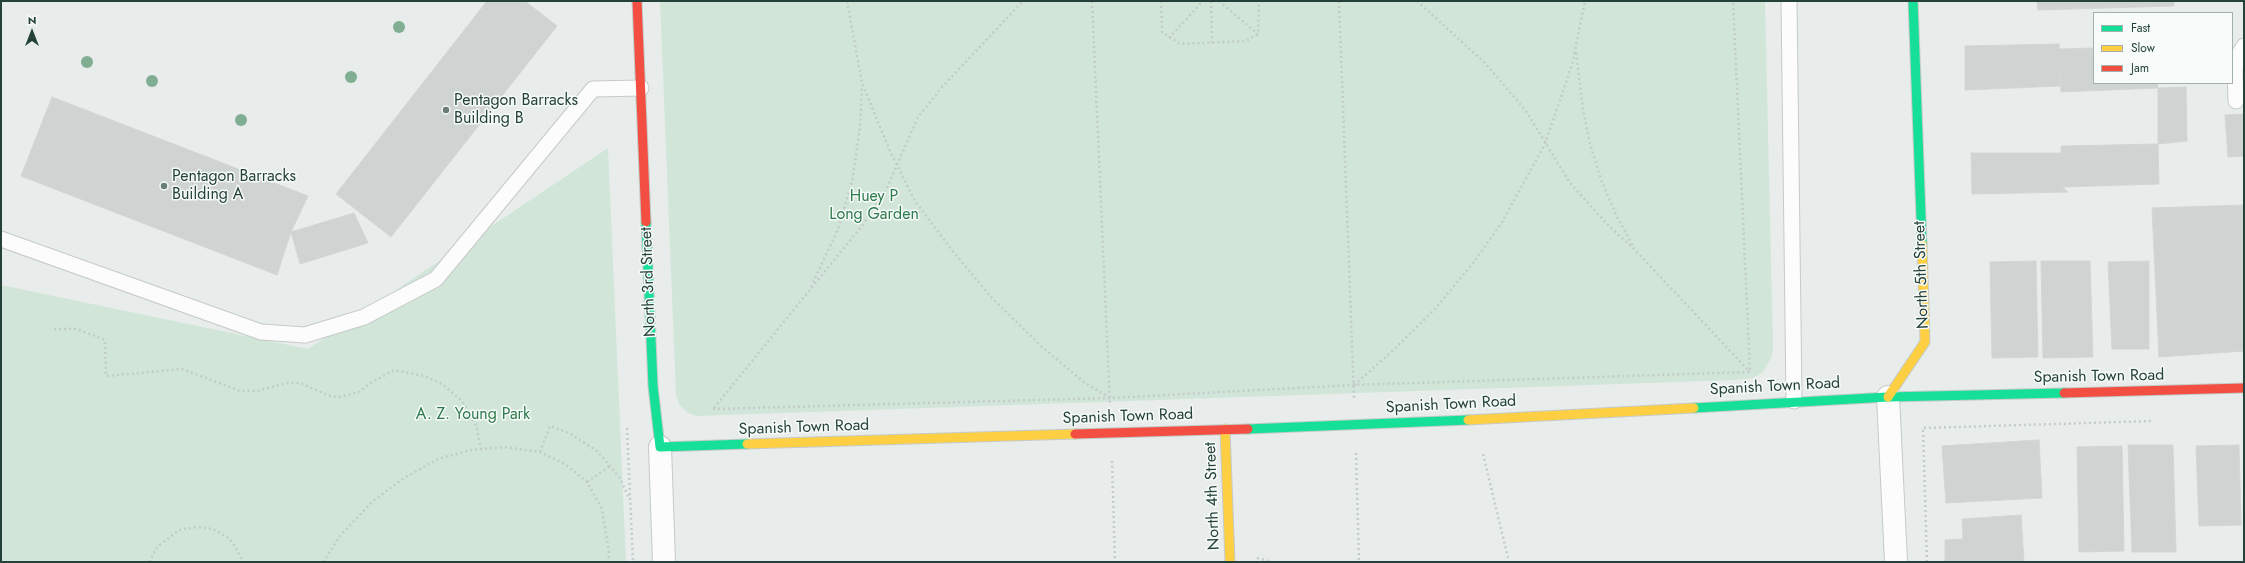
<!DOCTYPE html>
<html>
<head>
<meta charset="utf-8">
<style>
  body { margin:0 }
  #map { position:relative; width:2245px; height:563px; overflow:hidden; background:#e8edeb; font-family:Jost,sans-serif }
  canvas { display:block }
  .frame { position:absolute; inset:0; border:2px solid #24423a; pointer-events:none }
  .legend { position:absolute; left:2093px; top:12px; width:140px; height:72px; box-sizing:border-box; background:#f7fbf9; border:1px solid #a3b1ad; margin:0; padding:5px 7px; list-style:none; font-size:12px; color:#24423a }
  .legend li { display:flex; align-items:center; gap:8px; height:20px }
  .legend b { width:20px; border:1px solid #a3b1ad }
  .north { position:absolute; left:12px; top:12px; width:40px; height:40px; -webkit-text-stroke:3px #f7fbf9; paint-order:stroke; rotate:0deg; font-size:11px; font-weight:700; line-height:16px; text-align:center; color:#24423a }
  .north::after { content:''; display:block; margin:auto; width:14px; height:18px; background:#24423a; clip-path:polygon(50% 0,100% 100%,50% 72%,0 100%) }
</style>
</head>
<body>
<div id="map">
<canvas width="2245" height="563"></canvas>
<div class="frame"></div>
<ul class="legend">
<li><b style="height:5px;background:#16e098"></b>Fast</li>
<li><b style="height:5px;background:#ffcf43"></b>Slow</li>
<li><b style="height:5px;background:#f24e42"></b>Jam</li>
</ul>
<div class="north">N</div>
</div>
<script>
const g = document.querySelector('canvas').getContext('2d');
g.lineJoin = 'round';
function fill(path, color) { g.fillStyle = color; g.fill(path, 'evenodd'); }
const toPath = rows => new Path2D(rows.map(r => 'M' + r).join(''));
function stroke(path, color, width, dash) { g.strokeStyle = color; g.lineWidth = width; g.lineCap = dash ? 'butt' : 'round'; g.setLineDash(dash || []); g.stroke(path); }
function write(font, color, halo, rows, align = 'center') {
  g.font = font + ' Jost,sans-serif'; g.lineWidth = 3; g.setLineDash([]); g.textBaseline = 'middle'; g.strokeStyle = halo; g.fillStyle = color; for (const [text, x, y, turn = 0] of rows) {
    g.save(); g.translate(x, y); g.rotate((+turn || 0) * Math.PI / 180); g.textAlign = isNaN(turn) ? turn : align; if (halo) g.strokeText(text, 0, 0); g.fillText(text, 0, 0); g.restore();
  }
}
const green = toPath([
  [660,1,1765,1,1773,349,1771,358,1763,372,1753,378,1735,380,696,416,687,412,679,404,676,394],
  [608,148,626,562,1,562,1,285,308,349]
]);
const building = toPath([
  [487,1,525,1,557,26,391,237,336,194,487,1],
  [2037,1,2174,1,2174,6,2038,10,2037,1],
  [2059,44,2060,86,1965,90,1965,46,2059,44],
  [2094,48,2094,83,2157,83,2158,88,2061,92,2059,49,2094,48],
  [2186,87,2187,141,2158,144,2158,88,2186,87],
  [52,97,308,196,291,232,277,275,21,176,52,97],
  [2244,114,2244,156,2228,157,2225,115,2244,114],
  [2158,144,2159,184,2062,187,2061,146,2158,144],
  [1971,153,2061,153,2062,187,2068,192,1972,194,1971,153],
  [2244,205,2244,351,2159,357,2152,208,2244,205],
  [354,213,368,243,300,264,291,232,354,213],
  [2036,261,2038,357,1992,358,1990,262,2036,261],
  [2041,261,2090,261,2093,357,2043,358,2041,261],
  [2149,261,2149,349,2112,349,2108,262,2149,261],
  [2039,440,2042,498,1946,503,1942,446,2039,440],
  [2128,445,2173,445,2176,552,2132,552,2128,445],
  [2239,445,2241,525,2199,526,2196,446,2239,445],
  [2122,446,2124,551,2079,552,2077,447,2122,446],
  [2021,515,2024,562,1945,562,1945,540,1963,539,1962,519,2021,515]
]);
const path = toPath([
  [847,1,862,83,890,151,915,201,951,249,991,297,1042,347,1085,383,1110,398],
  [1092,1,1110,406],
  [1161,1,1162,32,1180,44,1246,41,1258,34,1259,1],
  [1211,1,1212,44],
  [1219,1,1258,34],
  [1339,1,1354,398],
  [1417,1,1485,63,1526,111,1570,183,1609,226,1635,250,1750,372],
  [1169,38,1203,1],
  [1576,53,1583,109,1590,144,1602,182,1617,217,1634,248],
  [811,287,838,229,852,182,860,127,862,85],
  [54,329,77,329,105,340,106,376,182,369,240,391,257,391,287,383,300,383,330,396,339,397,359,392,369,384,394,370,424,376,442,384,462,401,476,425,481,449],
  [1354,385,1388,355,1434,310,1474,262,1502,222,1545,144,1572,65,1585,1],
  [714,408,861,227,886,190,918,117,943,86,1023,1],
  [713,409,1110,398,1353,385,1750,372,1733,1],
  [627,428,633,562],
  [540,452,550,426,569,433,597,451,620,478,629,498],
  [1356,453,1359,562],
  [1483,454,1509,562],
  [1112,461,1115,562],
  [587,482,610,466],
  [1257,558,1272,562],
  [149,562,157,547,179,530,196,527,213,529,230,539,244,562],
  [323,562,340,536,373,501,404,478,438,459,471,450,504,447,540,452,565,464,587,482,602,509,609,552,608,562],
  [1927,562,1923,428,2152,421]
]);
const lane = toPath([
  [1789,1,1794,401],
  [2236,101,2235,70,2239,54,2244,46],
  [1,239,261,332,305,335,364,317,436,279,593,89,641,88]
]);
const street = toPath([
  [1888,397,1896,562],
  [660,447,664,562]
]);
const fast = toPath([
  [1913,1,1922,244],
  [646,222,653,386,660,447,747,444],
  [1694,408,1888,397,2064,393],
  [1248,429,1468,420]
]);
const slow = toPath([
  [1888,397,1925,342,1922,244],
  [1468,420,1694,408],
  [1225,429,1230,562],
  [747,444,1075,434]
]);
const jam = toPath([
  [637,1,646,222],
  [2064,393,2244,388],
  [1075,434,1248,429]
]);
const trees = [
  [399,27],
  [87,62],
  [351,77],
  [152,81],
  [241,120]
];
const markers = [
  [446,110,4,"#697e78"],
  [164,186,4,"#697e78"]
];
const poiNames = [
  ["Pentagon Barracks",454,101],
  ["Building B",454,119],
  ["Pentagon Barracks",172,177],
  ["Building A",172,195]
];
const parkNames = [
  ["Huey P",874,197],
  ["Long Garden",874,215],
  ["A. Z. Young Park",473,415]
];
const streetNames = [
  ["North 5th Street",1922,275,-92],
  ["North 3rd Street",649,282,-92],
  ["Spanish Town Road",2099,377,-1],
  ["Spanish Town Road",1775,387,-3],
  ["Spanish Town Road",1451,405,-3],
  ["Spanish Town Road",1128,417,-2],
  ["Spanish Town Road",804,428,-2],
  ["North 4th Street",1213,496,-92]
];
fill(green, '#d1e6d8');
fill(building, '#cfd4d2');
stroke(building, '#d1d6d4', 1);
stroke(lane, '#c5cac8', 17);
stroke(street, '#c5cac8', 24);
stroke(fast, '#c3cbc8', 11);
stroke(slow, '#c3cbc8', 11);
stroke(jam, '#c3cbc8', 11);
stroke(path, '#c3ccca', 2.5, [2, 3]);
stroke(lane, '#fcfcfc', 15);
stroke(street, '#fcfcfc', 22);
stroke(fast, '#16e098', 9);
stroke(slow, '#ffcf43', 9);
stroke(jam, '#f24e42', 9);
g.fillStyle = '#81ae93';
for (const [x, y] of trees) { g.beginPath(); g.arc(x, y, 6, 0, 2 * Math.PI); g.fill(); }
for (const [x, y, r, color] of markers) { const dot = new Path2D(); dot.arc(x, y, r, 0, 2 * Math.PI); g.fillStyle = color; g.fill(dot); stroke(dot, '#f7fbf9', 1.5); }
write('16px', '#24423a', '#f7fbf9', poiNames, 'left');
write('16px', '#2d7a4b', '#f7fbf9', parkNames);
write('16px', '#24423a', '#f7fbf9', streetNames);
</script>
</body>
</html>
